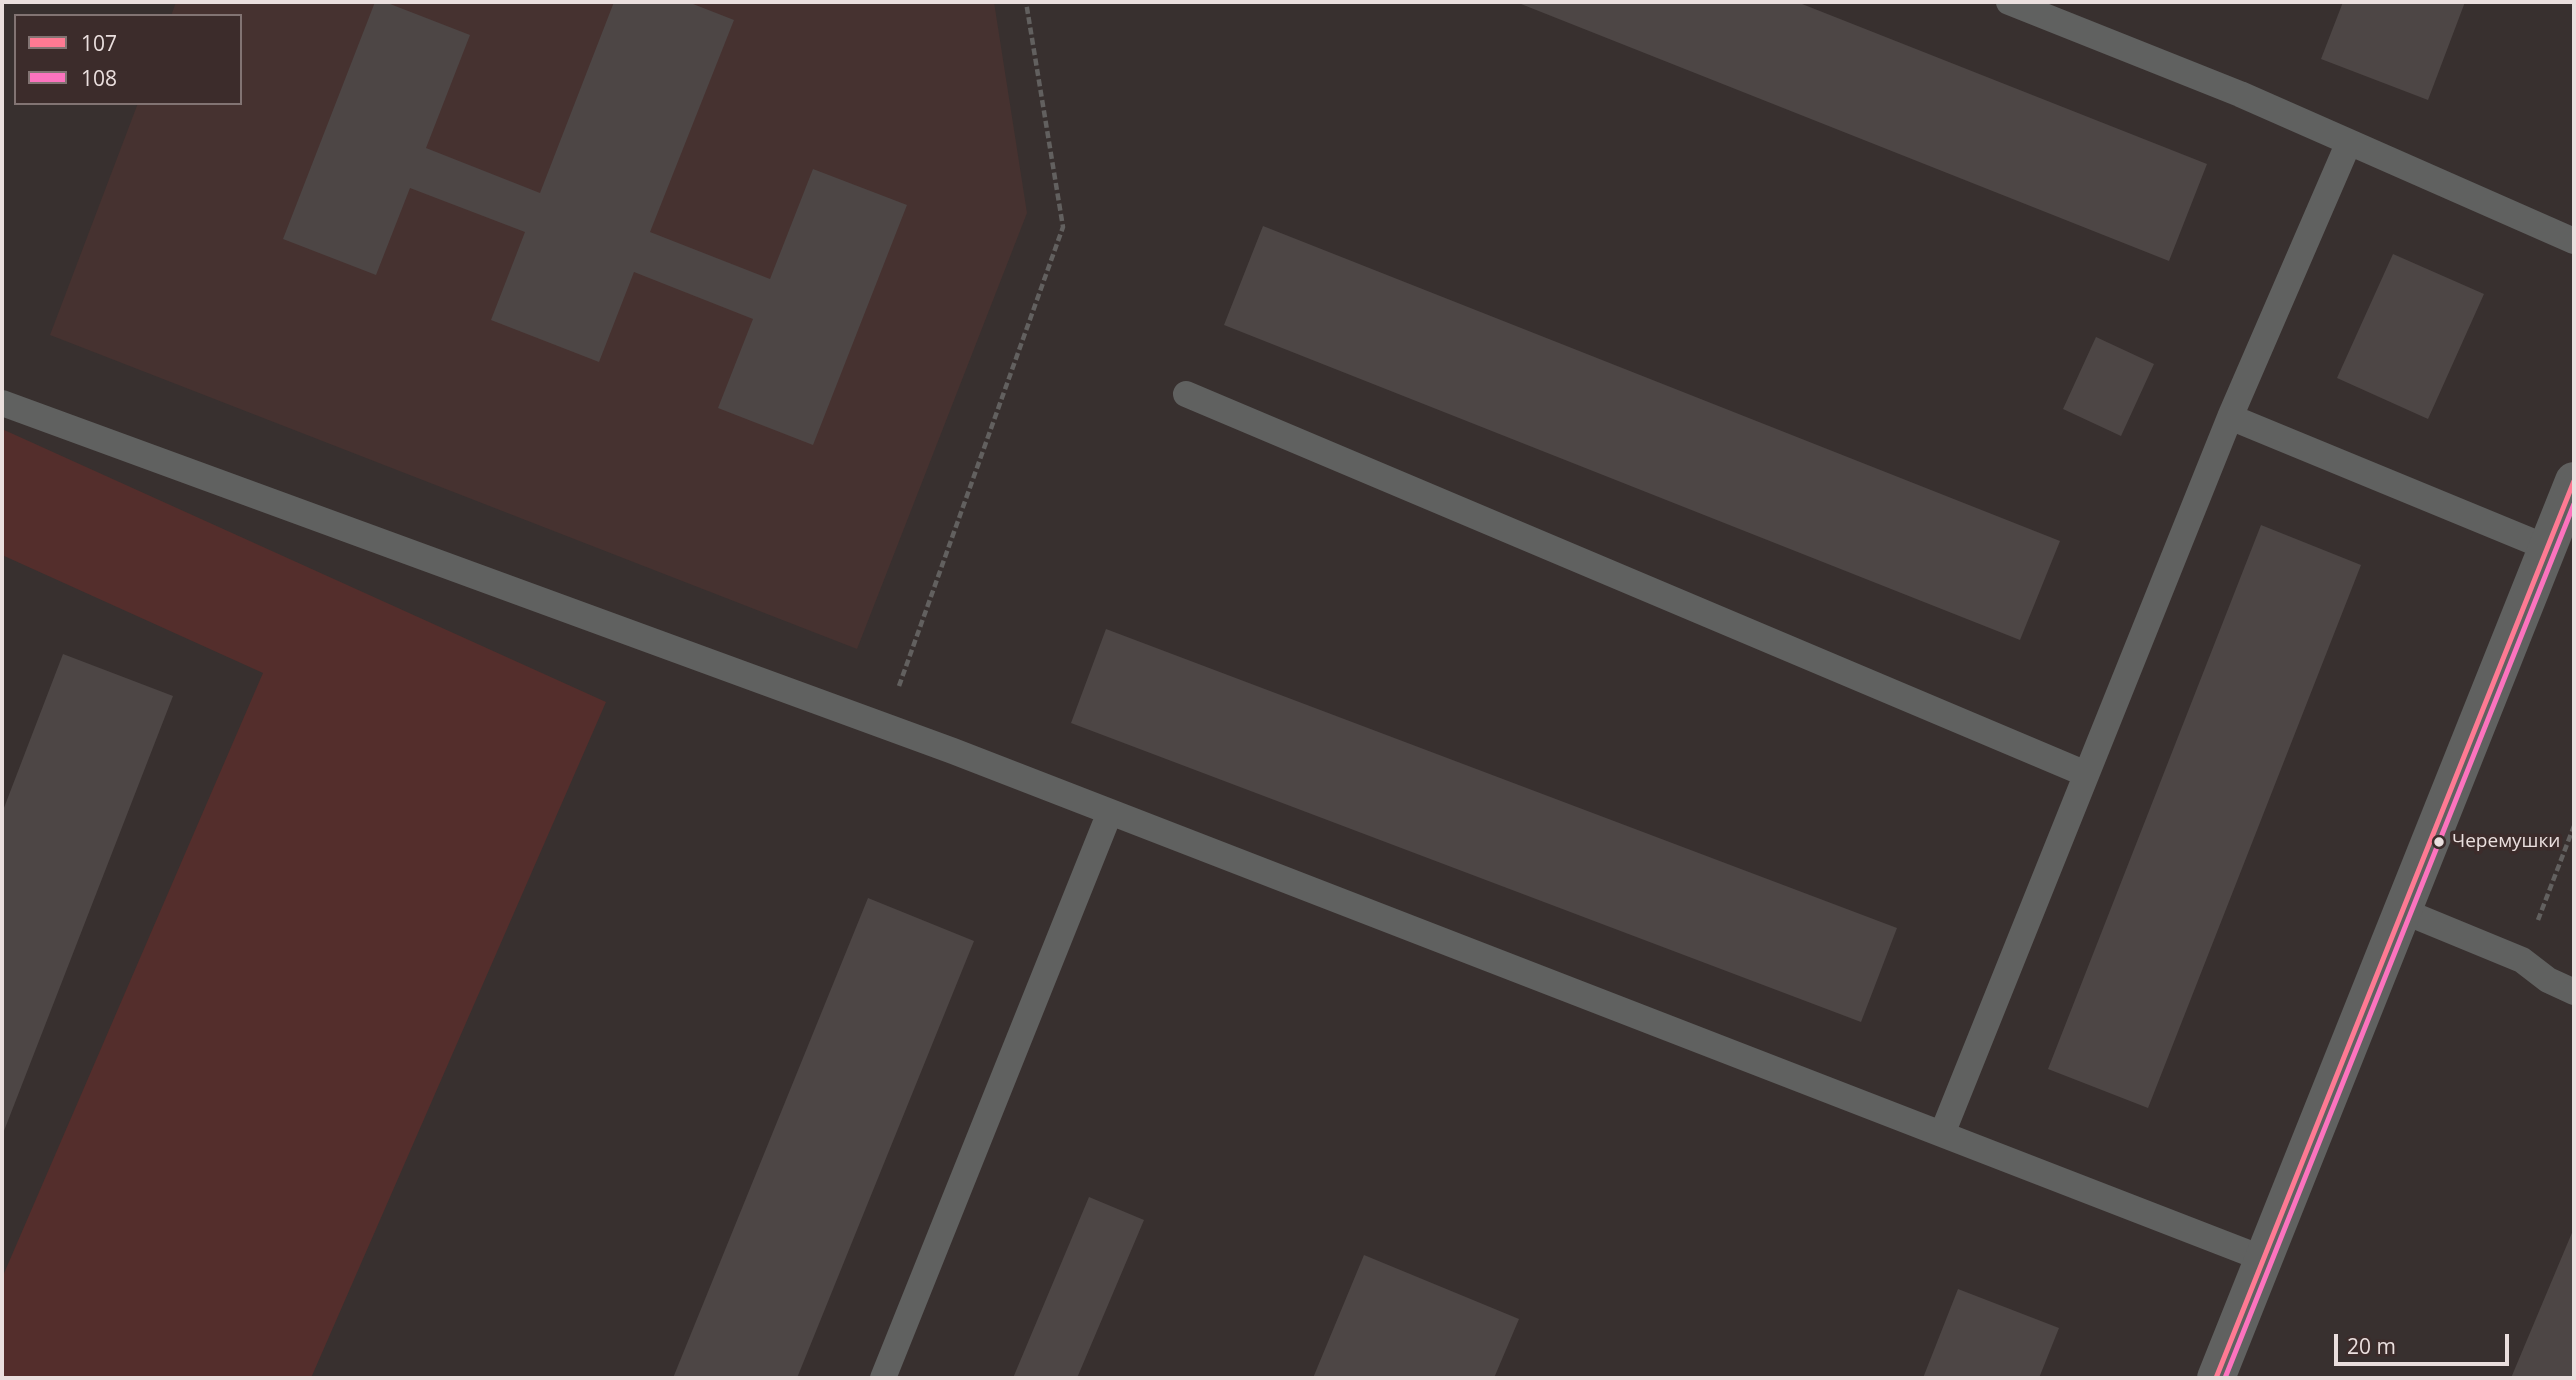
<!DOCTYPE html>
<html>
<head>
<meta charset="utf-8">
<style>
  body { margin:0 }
  #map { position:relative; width:2576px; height:1380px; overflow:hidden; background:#38302f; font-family:"Open Sans",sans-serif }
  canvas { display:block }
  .frame { position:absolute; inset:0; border:4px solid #eadfde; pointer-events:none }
  .legend { position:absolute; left:14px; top:14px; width:228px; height:91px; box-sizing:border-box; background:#3c2c2b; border:2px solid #827473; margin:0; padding:9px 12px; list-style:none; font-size:21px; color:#eadfde }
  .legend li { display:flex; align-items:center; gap:14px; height:35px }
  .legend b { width:35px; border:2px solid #827473 }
  .scale { position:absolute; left:2334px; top:1334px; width:175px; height:32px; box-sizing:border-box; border:4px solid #eadfde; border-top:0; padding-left:9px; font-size:21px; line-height:24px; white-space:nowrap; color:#eadfde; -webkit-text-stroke:5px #3c2c2b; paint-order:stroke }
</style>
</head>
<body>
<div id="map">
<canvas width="2576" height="1380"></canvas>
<div class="frame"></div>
<ul class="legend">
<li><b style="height:9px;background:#fe7a93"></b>107</li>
<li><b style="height:9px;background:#fc73be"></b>108</li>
</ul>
<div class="scale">20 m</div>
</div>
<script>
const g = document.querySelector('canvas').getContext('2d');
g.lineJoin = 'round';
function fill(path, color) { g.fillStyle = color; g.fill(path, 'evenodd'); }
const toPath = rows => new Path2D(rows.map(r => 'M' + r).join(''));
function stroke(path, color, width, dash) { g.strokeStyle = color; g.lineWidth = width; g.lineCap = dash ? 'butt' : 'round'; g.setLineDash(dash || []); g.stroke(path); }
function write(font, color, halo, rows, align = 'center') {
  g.font = font + ' "Open Sans",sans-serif'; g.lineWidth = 7; g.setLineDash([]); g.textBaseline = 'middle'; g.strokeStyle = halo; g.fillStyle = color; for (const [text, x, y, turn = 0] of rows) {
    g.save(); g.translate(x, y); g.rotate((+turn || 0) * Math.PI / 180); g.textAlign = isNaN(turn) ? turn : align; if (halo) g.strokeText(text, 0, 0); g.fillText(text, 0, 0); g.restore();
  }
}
const built = toPath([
  [176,2,994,2,1027,213,857,649,50,335,138,103,240,103,240,16,171,16]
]);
const green = toPath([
  [2,429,606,702,311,1378,2,1378,2,1278,263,673,2,555]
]);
const building = toPath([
  [375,2,385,2,470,35,426,148,540,193,614,2,688,2,734,20,650,232,770,279,813,169,907,205,813,445,718,408,753,319,634,272,599,362,491,320,525,232,410,188,376,275,283,239],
  [1516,2,1797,2,2207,164,2169,261],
  [2343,2,2465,2,2428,100,2321,59],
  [1263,226,2060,541,2020,640,1224,325],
  [2393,254,2484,294,2428,419,2337,378],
  [2096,337,2154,364,2121,436,2063,409],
  [2261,525,2361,565,2148,1108,2048,1069],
  [1106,629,1897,928,1861,1022,1071,723],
  [63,654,173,696,2,1136,2,813],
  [868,898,974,941,797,1378,673,1378],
  [1089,1197,1144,1220,1077,1378,1013,1378],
  [2574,1228,2574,1378,2511,1378],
  [1364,1255,1519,1319,1494,1378,1313,1378],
  [1958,1289,2059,1328,2039,1378,1923,1378]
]);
const path = toPath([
  [899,686,1063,227,1026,2],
  [2538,920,2574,826]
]);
const service = toPath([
  [2009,2,2240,94,2574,241],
  [2349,142,2230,417,2548,548],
  [1186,394,2086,774],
  [2,403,953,751,2264,1259],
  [2403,911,2522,960,2548,980,2574,992],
  [1942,1134,2230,417],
  [883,1378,1110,812]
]);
const minor = toPath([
  [2216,1378,2574,481]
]);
const bus1 = toPath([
  [2216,1378,2574,481]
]);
const bus2 = toPath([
  [2225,1378,2574,504]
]);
const markers = [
  [2439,842,6,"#eadfde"]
];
const busNames = [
  ["Черемушки",2452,842]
];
fill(built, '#463230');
fill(green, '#542e2c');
fill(building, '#4d4645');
stroke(path, '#62605f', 4.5, [7, 3.5]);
stroke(service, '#606160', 26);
stroke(minor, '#606160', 38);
stroke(bus1, '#fe7a93', 5);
stroke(bus2, '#fc73be', 5);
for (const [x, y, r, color] of markers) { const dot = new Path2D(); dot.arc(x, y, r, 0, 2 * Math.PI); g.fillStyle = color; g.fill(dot); stroke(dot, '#3c2c2b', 2.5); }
write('19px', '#eadfde', '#3c2c2b', busNames, 'left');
</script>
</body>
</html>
